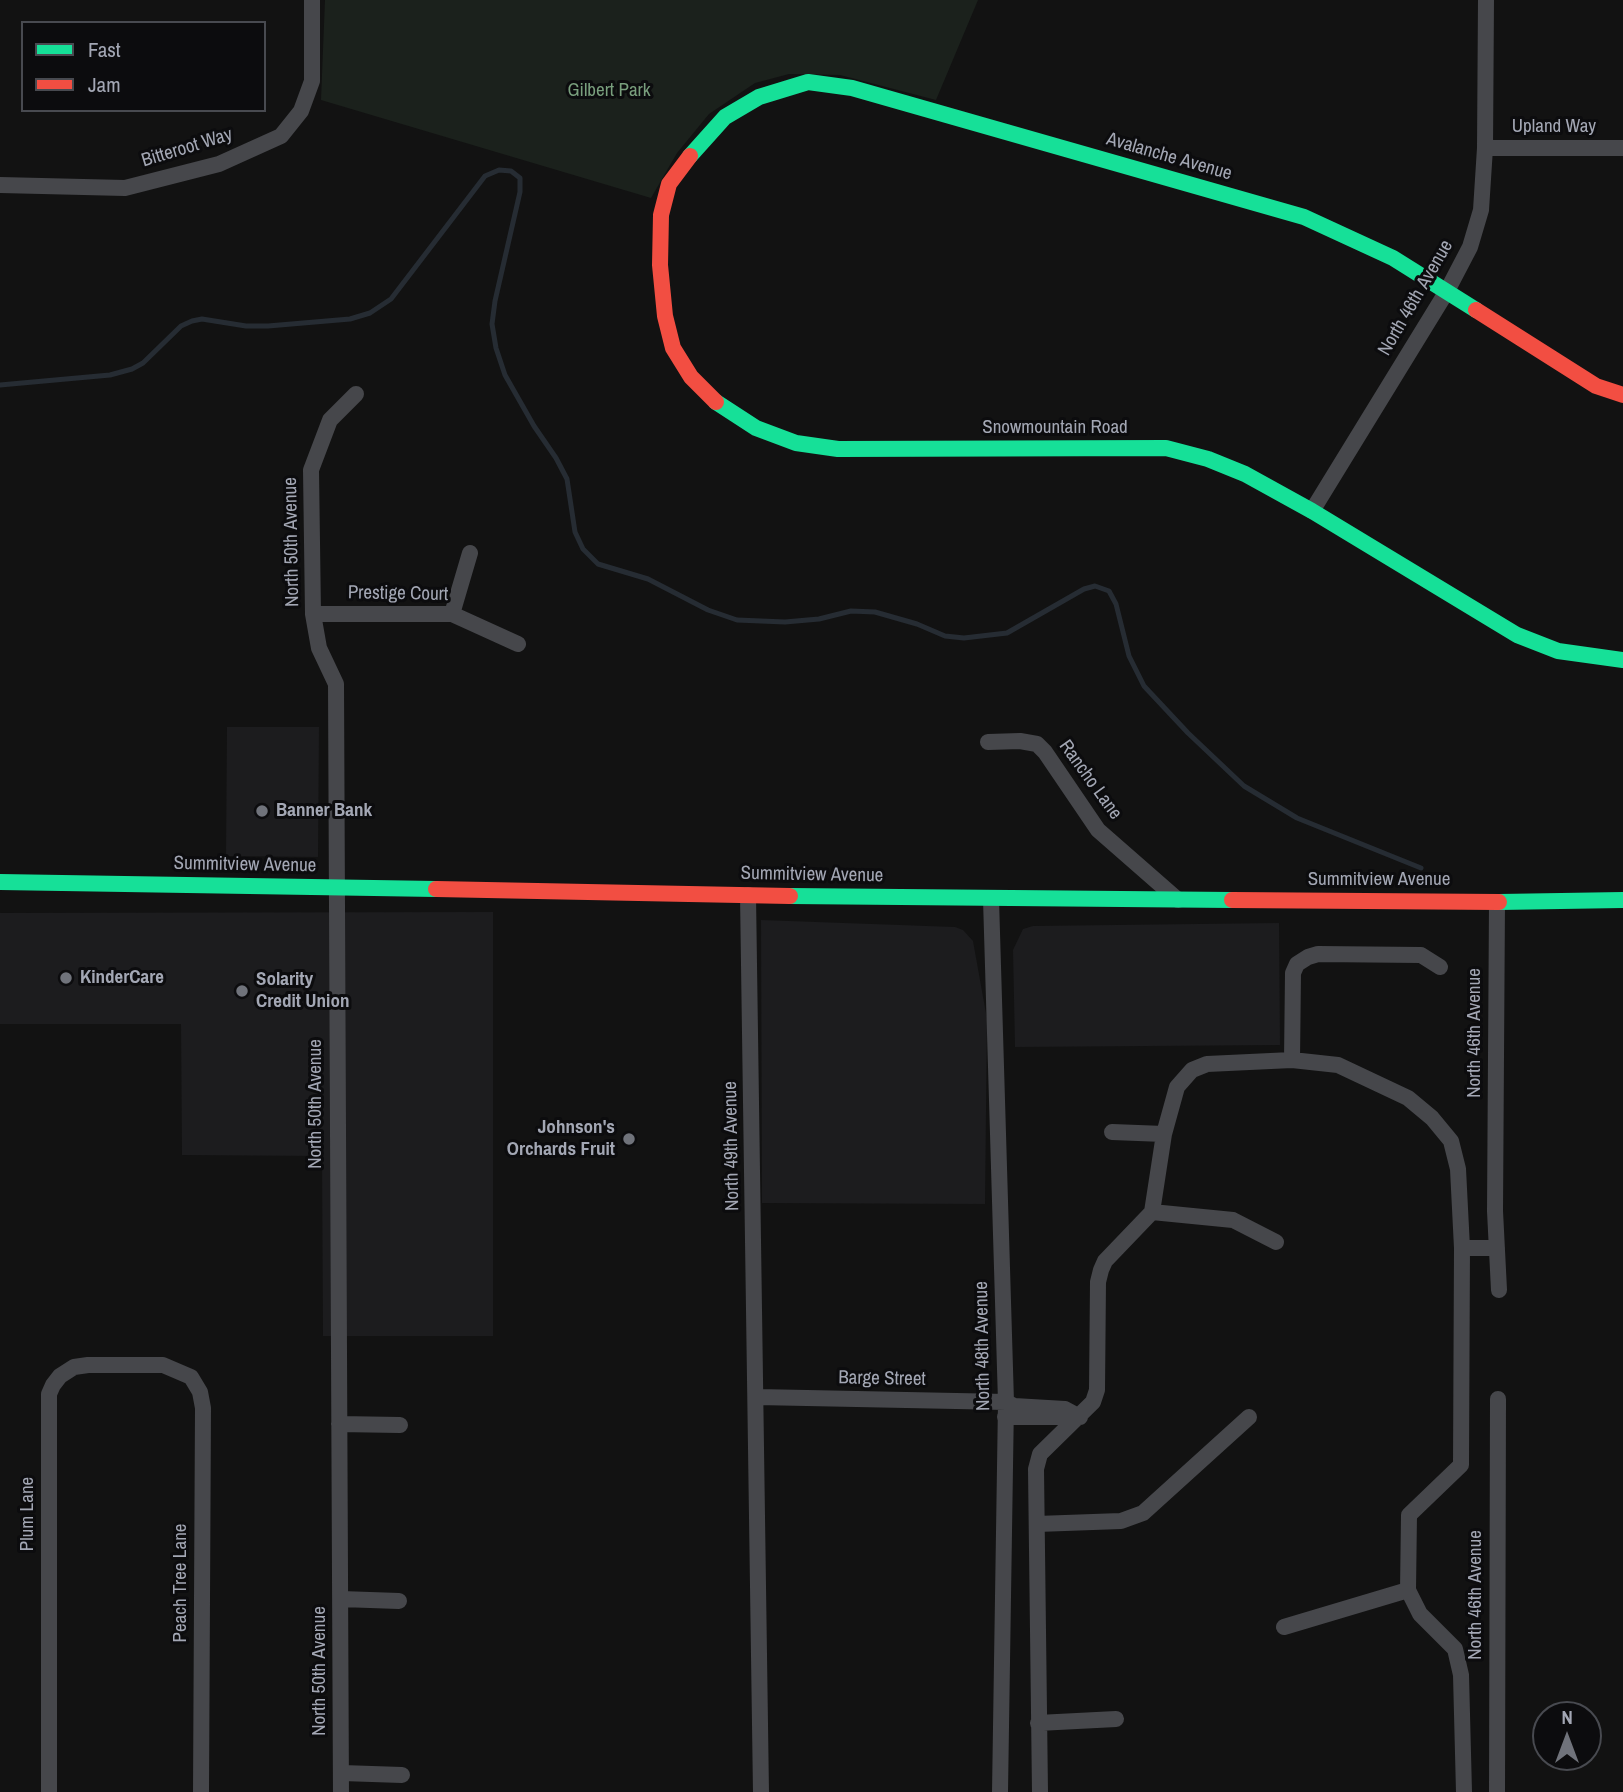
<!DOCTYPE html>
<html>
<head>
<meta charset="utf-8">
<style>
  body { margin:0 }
  #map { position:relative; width:1623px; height:1792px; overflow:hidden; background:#121212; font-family:"Archivo Narrow",sans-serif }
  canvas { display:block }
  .legend { position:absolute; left:21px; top:21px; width:245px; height:91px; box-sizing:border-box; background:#0c0c0e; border:2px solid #484a50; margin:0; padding:9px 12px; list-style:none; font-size:21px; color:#a3a7b4 }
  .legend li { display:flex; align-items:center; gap:14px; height:35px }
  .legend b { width:35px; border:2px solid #484a50 }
  .north { position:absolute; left:1532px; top:1701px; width:70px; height:70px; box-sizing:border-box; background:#0c0c0e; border:2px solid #484a50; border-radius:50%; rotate:0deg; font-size:19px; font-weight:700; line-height:28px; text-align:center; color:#a3a7b4 }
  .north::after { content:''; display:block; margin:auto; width:24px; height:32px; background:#70737b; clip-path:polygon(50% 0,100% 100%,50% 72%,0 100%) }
</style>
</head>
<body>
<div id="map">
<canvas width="1623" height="1792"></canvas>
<ul class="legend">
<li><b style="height:9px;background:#16e098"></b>Fast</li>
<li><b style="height:9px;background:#f24e42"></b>Jam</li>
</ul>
<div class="north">N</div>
</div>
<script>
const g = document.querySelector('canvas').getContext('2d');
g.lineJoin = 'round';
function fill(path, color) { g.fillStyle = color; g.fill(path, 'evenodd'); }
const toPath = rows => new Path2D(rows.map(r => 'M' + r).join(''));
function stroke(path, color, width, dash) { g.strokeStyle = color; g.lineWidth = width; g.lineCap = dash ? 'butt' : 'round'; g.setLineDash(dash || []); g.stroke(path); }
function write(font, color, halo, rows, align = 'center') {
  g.font = font + ' "Archivo Narrow",sans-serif'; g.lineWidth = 6; g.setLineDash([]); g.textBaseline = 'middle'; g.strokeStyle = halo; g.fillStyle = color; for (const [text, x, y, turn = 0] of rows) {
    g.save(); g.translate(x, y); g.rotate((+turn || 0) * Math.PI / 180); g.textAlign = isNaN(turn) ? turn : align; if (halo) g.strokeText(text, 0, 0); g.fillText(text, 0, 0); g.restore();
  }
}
const built = toPath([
  [227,727,319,727,318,857,226,856],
  [493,912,493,1336,323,1336,322,1156,182,1155,181,1024,0,1024,0,913],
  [761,920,955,927,963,930,973,941,987,1019,985,1204,762,1203],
  [1279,923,1280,1045,1015,1047,1013,950,1023,929,1033,926]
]);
const green = toPath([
  [325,0,978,0,936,100,840,75,789,74,755,83,709,114,677,153,651,198,321,100]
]);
const stream = toPath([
  [0,385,110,375,132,369,143,363,181,326,192,321,202,319,246,326,268,326,350,319,370,313,391,299,485,176,499,170,511,171,520,178,520,192,495,301,492,324,496,348,505,375,534,426,556,458,567,479,575,532,583,549,598,564,648,579,708,610,737,620,785,622,819,619,851,611,875,612,917,624,945,636,964,638,1007,633,1084,589,1095,586,1109,591,1116,604,1129,656,1144,686,1188,733,1244,786,1297,818,1421,868]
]);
const street = toPath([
  [1485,148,1623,148],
  [0,185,125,188,219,164,281,136,301,111,312,81,312,0],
  [1312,511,1447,291,1470,247,1481,210,1485,148,1486,0],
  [313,614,452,614,518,644],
  [452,614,470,553],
  [988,742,1020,741,1037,744,1045,752,1098,830,1178,900],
  [748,895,761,1792],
  [991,899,1006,1402,1000,1792],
  [1497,902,1495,1211,1499,1290],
  [1292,1060,1293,973,1297,964,1308,957,1318,954,1421,955,1440,967],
  [1112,1132,1164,1134],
  [1152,1212,1233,1220,1276,1242],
  [1462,1248,1497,1248],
  [757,1397,1006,1402,1014,1406,1065,1409,1080,1417,1005,1417],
  [339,1424,400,1425],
  [1037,1524,1121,1521,1143,1513,1249,1417],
  [341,1599,399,1601],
  [1284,1627,1408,1590],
  [1038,1723,1116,1719],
  [342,1773,402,1775],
  [49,1792,49,1394,53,1385,60,1376,74,1367,88,1365,163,1365,191,1377,200,1392,203,1408,201,1792],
  [341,1792,336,684,319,648,313,614,311,470,330,420,356,394],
  [1040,1792,1036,1469,1040,1454,1093,1402,1097,1390,1098,1282,1101,1270,1105,1261,1152,1212,1164,1134,1177,1087,1192,1070,1207,1064,1292,1060,1338,1065,1408,1098,1432,1118,1451,1141,1458,1169,1462,1248,1461,1465,1409,1515,1408,1590,1420,1614,1455,1649,1461,1675,1464,1792],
  [1497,1792,1498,1399]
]);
const fast = toPath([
  [690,156,725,117,759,97,808,82,852,88,1304,217,1393,258,1476,310],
  [716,402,756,428,796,443,838,449,1166,448,1208,459,1245,474,1312,511,1517,635,1558,651,1623,660],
  [0,882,436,889],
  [790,896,1232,900],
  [1499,902,1623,900]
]);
const jam = toPath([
  [690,156,669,184,661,215,660,265,665,316,673,348,691,377,716,402],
  [1476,310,1596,386,1623,395],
  [436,889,790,896],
  [1232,900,1499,902]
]);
const markers = [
  [262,811,7,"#70737b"],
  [66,978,7,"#70737b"],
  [242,991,7,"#70737b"],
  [629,1139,7,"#70737b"]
];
const parkNames = [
  ["Gilbert Park",609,91]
];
const streetNames = [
  ["Upland Way",1554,127],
  ["Bitteroot Way",187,148,-17],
  ["Avalanche Avenue",1169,157,16],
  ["North 46th Avenue",1416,298,-60],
  ["Snowmountain Road",1055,428],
  ["North 50th Avenue",292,542,-91],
  ["Prestige Court",398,594,1],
  ["Rancho Lane",1090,780,54],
  ["Summitview Avenue",245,865,1],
  ["Summitview Avenue",812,875,1],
  ["Summitview Avenue",1379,880],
  ["North 46th Avenue",1475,1033,-90],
  ["North 50th Avenue",316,1104,-90],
  ["North 49th Avenue",732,1146,-91],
  ["North 48th Avenue",983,1346,-91],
  ["Barge Street",882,1379,1],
  ["Plum Lane",28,1514,-90],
  ["Peach Tree Lane",181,1583,-90],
  ["North 46th Avenue",1476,1595,-90],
  ["North 50th Avenue",320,1671,-90]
];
const poiNames = [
  ["Banner Bank",276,811],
  ["KinderCare",80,978],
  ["Solarity",256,980],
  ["Credit Union",256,1002],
  ["Johnson's",615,1128,"right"],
  ["Orchards Fruit",615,1150,"right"]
];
fill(built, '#1c1c1e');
fill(green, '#1b211c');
stroke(stream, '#262c33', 5);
stroke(street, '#46474b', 16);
stroke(fast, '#16e098', 16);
stroke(jam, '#f24e42', 16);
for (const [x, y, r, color] of markers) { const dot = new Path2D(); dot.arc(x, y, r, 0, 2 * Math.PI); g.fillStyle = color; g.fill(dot); stroke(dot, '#0c0c0e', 2.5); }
write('19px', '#799f7d', '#0c0c0e', parkNames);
write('19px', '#a3a7b4', '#0c0c0e', streetNames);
write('bold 19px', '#a3a7b4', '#0c0c0e', poiNames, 'left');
</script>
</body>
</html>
